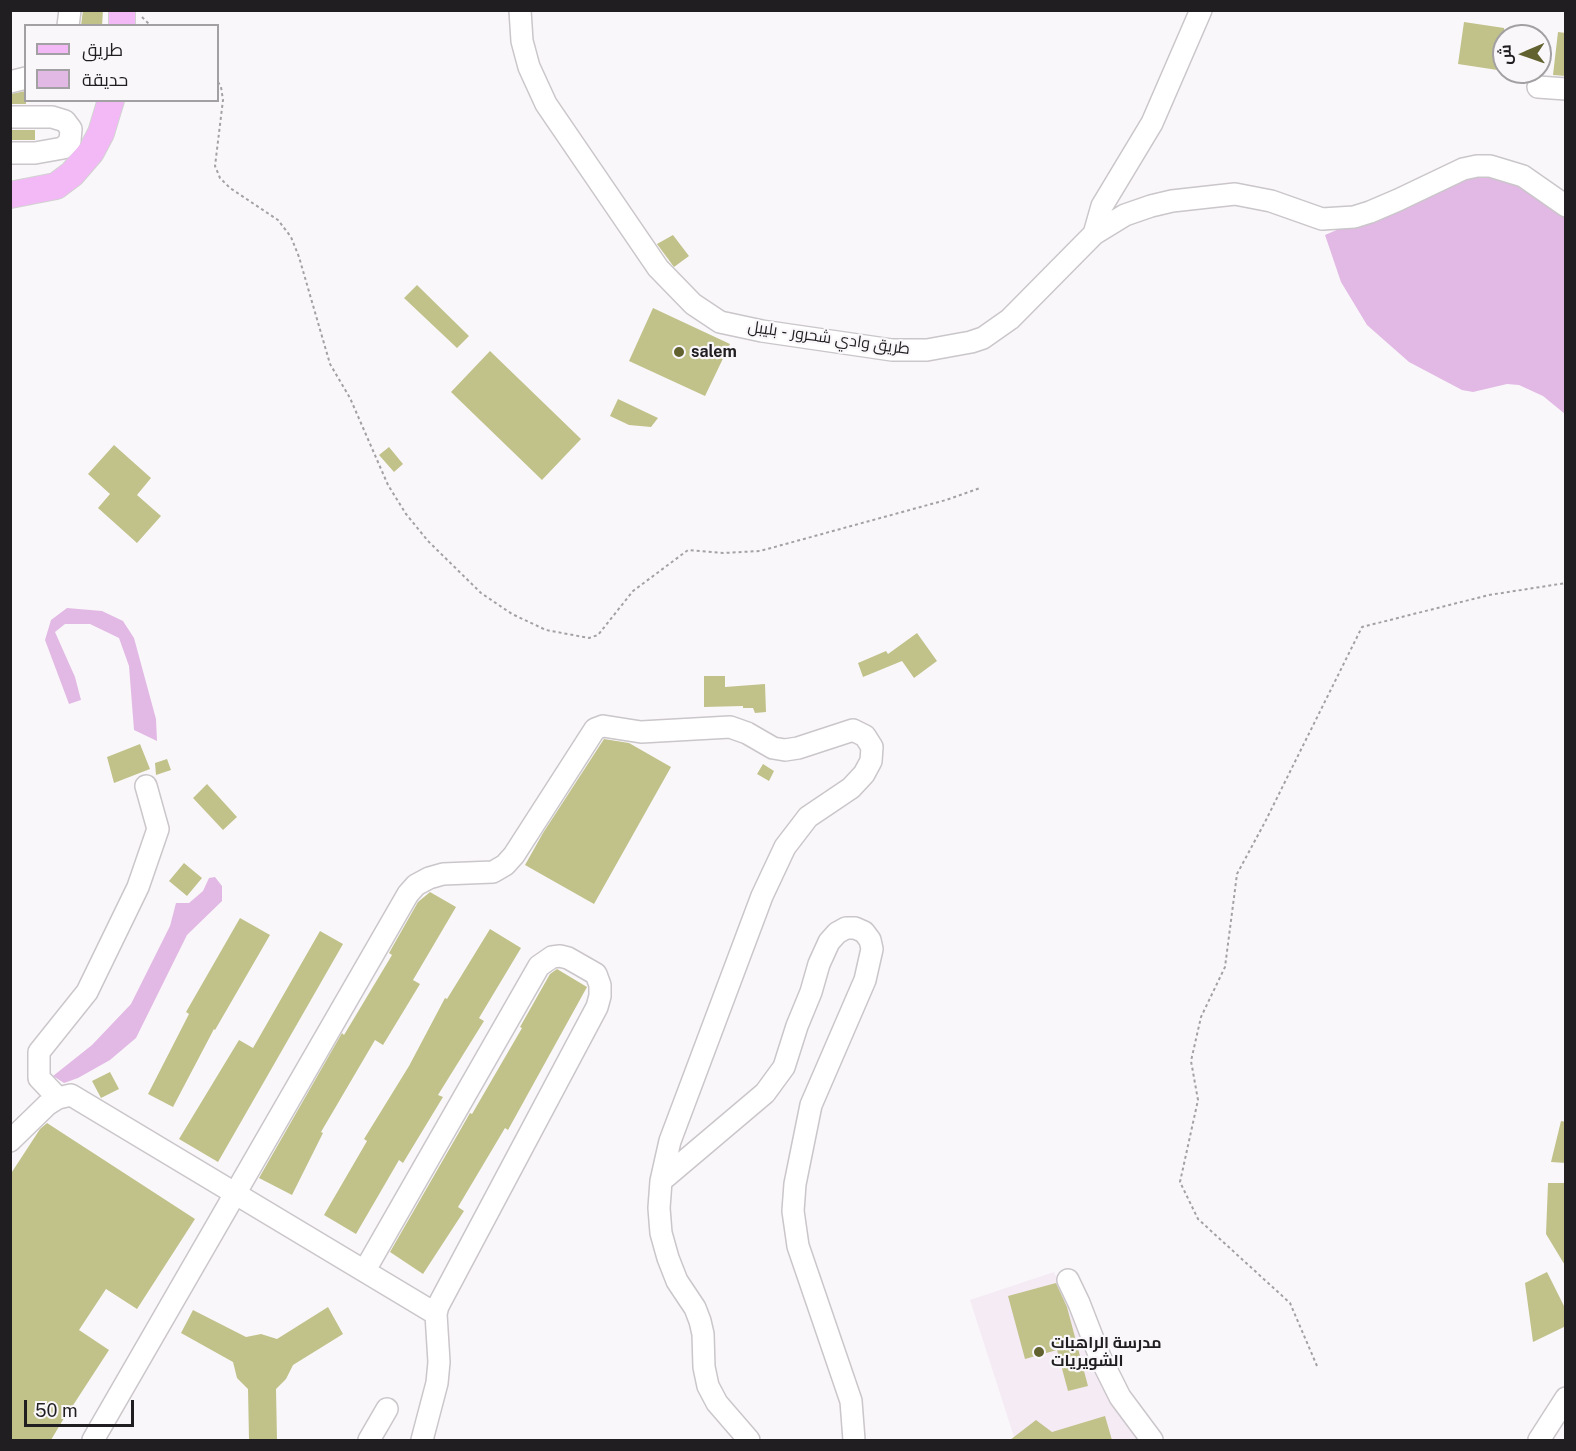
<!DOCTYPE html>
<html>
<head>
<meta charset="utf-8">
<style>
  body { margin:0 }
  #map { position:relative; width:1576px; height:1451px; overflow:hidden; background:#faf7fa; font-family:"Public Sans",Cairo,sans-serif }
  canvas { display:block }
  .frame { position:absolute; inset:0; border:12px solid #201e20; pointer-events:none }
  .legend { position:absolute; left:24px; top:24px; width:195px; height:78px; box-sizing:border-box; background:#faf7fa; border:2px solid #a3a0a3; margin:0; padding:8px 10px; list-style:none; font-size:18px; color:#201e20 }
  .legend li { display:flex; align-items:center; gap:12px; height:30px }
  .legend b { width:30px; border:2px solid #a3a0a3 }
  .north { position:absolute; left:1492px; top:24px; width:60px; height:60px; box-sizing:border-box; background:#faf7fa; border:2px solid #a3a0a3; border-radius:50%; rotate:268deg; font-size:16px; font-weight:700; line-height:24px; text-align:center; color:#201e20 }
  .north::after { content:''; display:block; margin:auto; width:21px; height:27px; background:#61622f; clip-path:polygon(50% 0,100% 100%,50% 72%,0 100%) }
  .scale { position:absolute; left:24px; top:1400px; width:110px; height:27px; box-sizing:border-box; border:3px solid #201e20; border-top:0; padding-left:8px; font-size:18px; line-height:21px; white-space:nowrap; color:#201e20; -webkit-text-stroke:4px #faf7fa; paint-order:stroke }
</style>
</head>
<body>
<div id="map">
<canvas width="1576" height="1451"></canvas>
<div class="frame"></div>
<ul class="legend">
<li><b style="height:8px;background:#f2b9f6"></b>طريق</li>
<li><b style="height:16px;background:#e1b9e4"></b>حديقة</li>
</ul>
<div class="north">ش</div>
<div class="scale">50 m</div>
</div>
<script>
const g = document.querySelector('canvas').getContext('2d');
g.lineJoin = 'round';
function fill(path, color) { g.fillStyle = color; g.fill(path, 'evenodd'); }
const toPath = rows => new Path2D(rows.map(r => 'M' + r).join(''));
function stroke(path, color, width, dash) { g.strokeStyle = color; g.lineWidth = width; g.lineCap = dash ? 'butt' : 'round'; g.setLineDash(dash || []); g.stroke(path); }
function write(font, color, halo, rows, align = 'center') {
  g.font = font + ' "Public Sans",Cairo,sans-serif'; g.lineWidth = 4.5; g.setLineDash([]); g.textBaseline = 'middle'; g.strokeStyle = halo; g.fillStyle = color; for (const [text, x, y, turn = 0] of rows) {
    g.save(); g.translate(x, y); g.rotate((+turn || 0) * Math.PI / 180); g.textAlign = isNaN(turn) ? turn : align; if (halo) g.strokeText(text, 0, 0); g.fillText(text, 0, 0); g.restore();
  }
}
const built = toPath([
  [1054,1272,1117,1404,1144,1440,1016,1440,1014,1437,970,1300]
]);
const green = toPath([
  [1478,169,1565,204,1565,414,1543,396,1519,385,1507,384,1473,392,1462,390,1409,362,1367,325,1341,282,1325,235],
  [67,608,102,611,123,621,134,638,156,719,157,741,134,730,129,666,119,638,90,624,65,624,55,632,75,677,81,700,69,704,45,640,51,620],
  [215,877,222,886,222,901,187,935,136,1038,110,1060,78,1078,64,1083,53,1076,92,1045,131,1004,170,926,176,903,189,903,203,891,209,878]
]);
const building = toPath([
  [83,10,103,10,102,26,81,26],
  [1464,22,1504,28,1504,71,1458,64],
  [1558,32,1566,33,1566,76,1553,75],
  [26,91,26,104,10,104,10,94],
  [10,130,35,130,35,140,10,140],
  [673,235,689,256,674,267,657,244],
  [417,285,469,336,457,348,404,298],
  [653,308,730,344,705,396,629,361],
  [490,351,581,439,542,480,451,392],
  [618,399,658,418,651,427,629,425,610,416],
  [114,445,151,478,137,495,161,516,137,543,98,508,110,494,88,474],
  [389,447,403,464,394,472,379,455],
  [917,633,937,661,914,678,902,661,863,677,858,663,886,651,888,654],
  [704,676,725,676,725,687,765,684,766,712,755,713,753,708,743,708,743,706,704,707],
  [604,739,629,743,671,767,594,904,525,865,543,833],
  [140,744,150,769,114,783,107,757],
  [167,759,171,770,156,775,155,763],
  [763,764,774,771,769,781,757,774],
  [207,784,237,817,223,830,193,798],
  [184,863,202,878,187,896,169,881],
  [430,892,456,907,413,980,420,984,383,1045,375,1040,321,1132,323,1133,292,1195,259,1178,342,1033,344,1035,392,955,389,953,418,902],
  [240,918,270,935,215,1030,214,1029,173,1107,148,1094,189,1014,186,1012],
  [490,929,521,948,479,1018,484,1021,438,1095,443,1097,403,1163,399,1160,356,1234,324,1215,367,1141,364,1139,409,1066,445,998,447,999],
  [320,931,343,944,218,1162,179,1139,239,1040,253,1048],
  [557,969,587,987,508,1130,505,1128,458,1207,464,1211,423,1274,390,1252,458,1134,470,1113,472,1114,522,1028,520,1027,550,974],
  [110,1072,119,1089,101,1098,92,1081],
  [1561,1121,1566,1122,1566,1163,1551,1162],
  [47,1123,195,1219,137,1309,106,1289,79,1330,109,1350,68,1413,67,1413,51,1440,10,1440,10,1175,40,1129],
  [1548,1183,1566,1183,1566,1267,1546,1234],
  [1547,1272,1566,1310,1566,1326,1533,1342,1525,1283],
  [1056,1283,1067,1307,1088,1386,1068,1391,1057,1350,1025,1359,1008,1296],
  [328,1307,343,1334,293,1365,286,1379,276,1389,277,1440,249,1440,248,1389,237,1378,233,1362,181,1333,193,1310,246,1337,261,1334,277,1339],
  [1105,1416,1112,1440,1010,1440,1036,1420,1052,1432]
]);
const path = toPath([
  [142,17,151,26],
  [218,82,221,87,223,100,215,166,220,178,230,188,278,220,291,237,299,257,330,364,350,398,388,485,406,514,428,541,481,593,512,614,546,630,589,638,598,635,633,591,688,550,723,553,760,551,946,500,980,488],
  [1317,1366,1290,1303,1198,1219,1180,1182,1198,1100,1191,1061,1201,1017,1225,967,1237,874,1265,822,1362,627,1489,595,1566,583]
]);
const minor = toPath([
  [520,10,522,41,529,67,546,104,658,268,693,304,720,322,762,331,892,350,927,350,971,342,983,338,1010,319,1094,234,1125,215,1151,206,1172,201,1235,194,1271,201,1322,219,1354,217,1370,212,1398,200,1463,169,1477,166,1490,166,1523,176,1566,206],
  [68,26,70,10],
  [10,82,26,78],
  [1538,87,1566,89],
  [10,117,52,117,65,121,71,129,70,141,63,148,35,153,10,153],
  [1094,234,1102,206,1152,123,1201,10],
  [58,1098,39,1078,39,1052,87,992,138,887,158,829,146,786],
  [10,1141,47,1105,58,1098,71,1095,436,1314],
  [661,1181,765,1093,784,1067,797,1026,811,992,819,964,829,942,837,933,846,928,855,928,864,932,870,940,872,949,865,980,811,1105,795,1184,793,1211,798,1246,851,1401,854,1440],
  [365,1270,539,966,552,957,560,956,568,958,596,974,600,985,600,996,597,1007,438,1306,436,1314,439,1362,437,1383,422,1440],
  [1068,1280,1079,1303,1100,1357,1120,1397,1152,1440],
  [93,1440,408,894,416,885,429,878,443,874,493,872,505,865,514,855,595,729,603,726,641,732,730,727,747,733,773,748,785,750,798,748,853,730,865,736,872,747,871,761,864,774,851,788,808,817,785,847,762,896,670,1141,661,1181,659,1208,661,1233,668,1258,677,1281,695,1308,700,1321,703,1334,704,1367,708,1386,717,1403,749,1440],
  [369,1440,387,1409],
  [1539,1440,1566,1398]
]);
const major = toPath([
  [122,10,122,26],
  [10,195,56,186,72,174,91,152,101,133,111,100]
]);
const markers = [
  [679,352,6,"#61622f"],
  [1039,1352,6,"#61622f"]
];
const streetNames = [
  ["طريق وادي شحرور - بليبل",829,338,8]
];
const poiNames = [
  ["salem",691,352],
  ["مدرسة الراهبات",1051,1343],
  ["الشويريات",1051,1361]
];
fill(built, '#f4ebf4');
fill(green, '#e1b9e4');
fill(building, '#c0c28a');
stroke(minor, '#cac6ca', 24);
stroke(major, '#d2d2d2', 28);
stroke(path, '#a4a1a4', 2, [3, 3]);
stroke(minor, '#fff', 21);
stroke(major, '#f2b9f6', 26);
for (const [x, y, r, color] of markers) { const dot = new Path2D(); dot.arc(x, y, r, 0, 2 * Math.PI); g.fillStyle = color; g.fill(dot); stroke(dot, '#faf7fa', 2); }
write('16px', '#201e20', '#faf7fa', streetNames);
write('bold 16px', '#201e20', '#faf7fa', poiNames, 'left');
</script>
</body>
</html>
